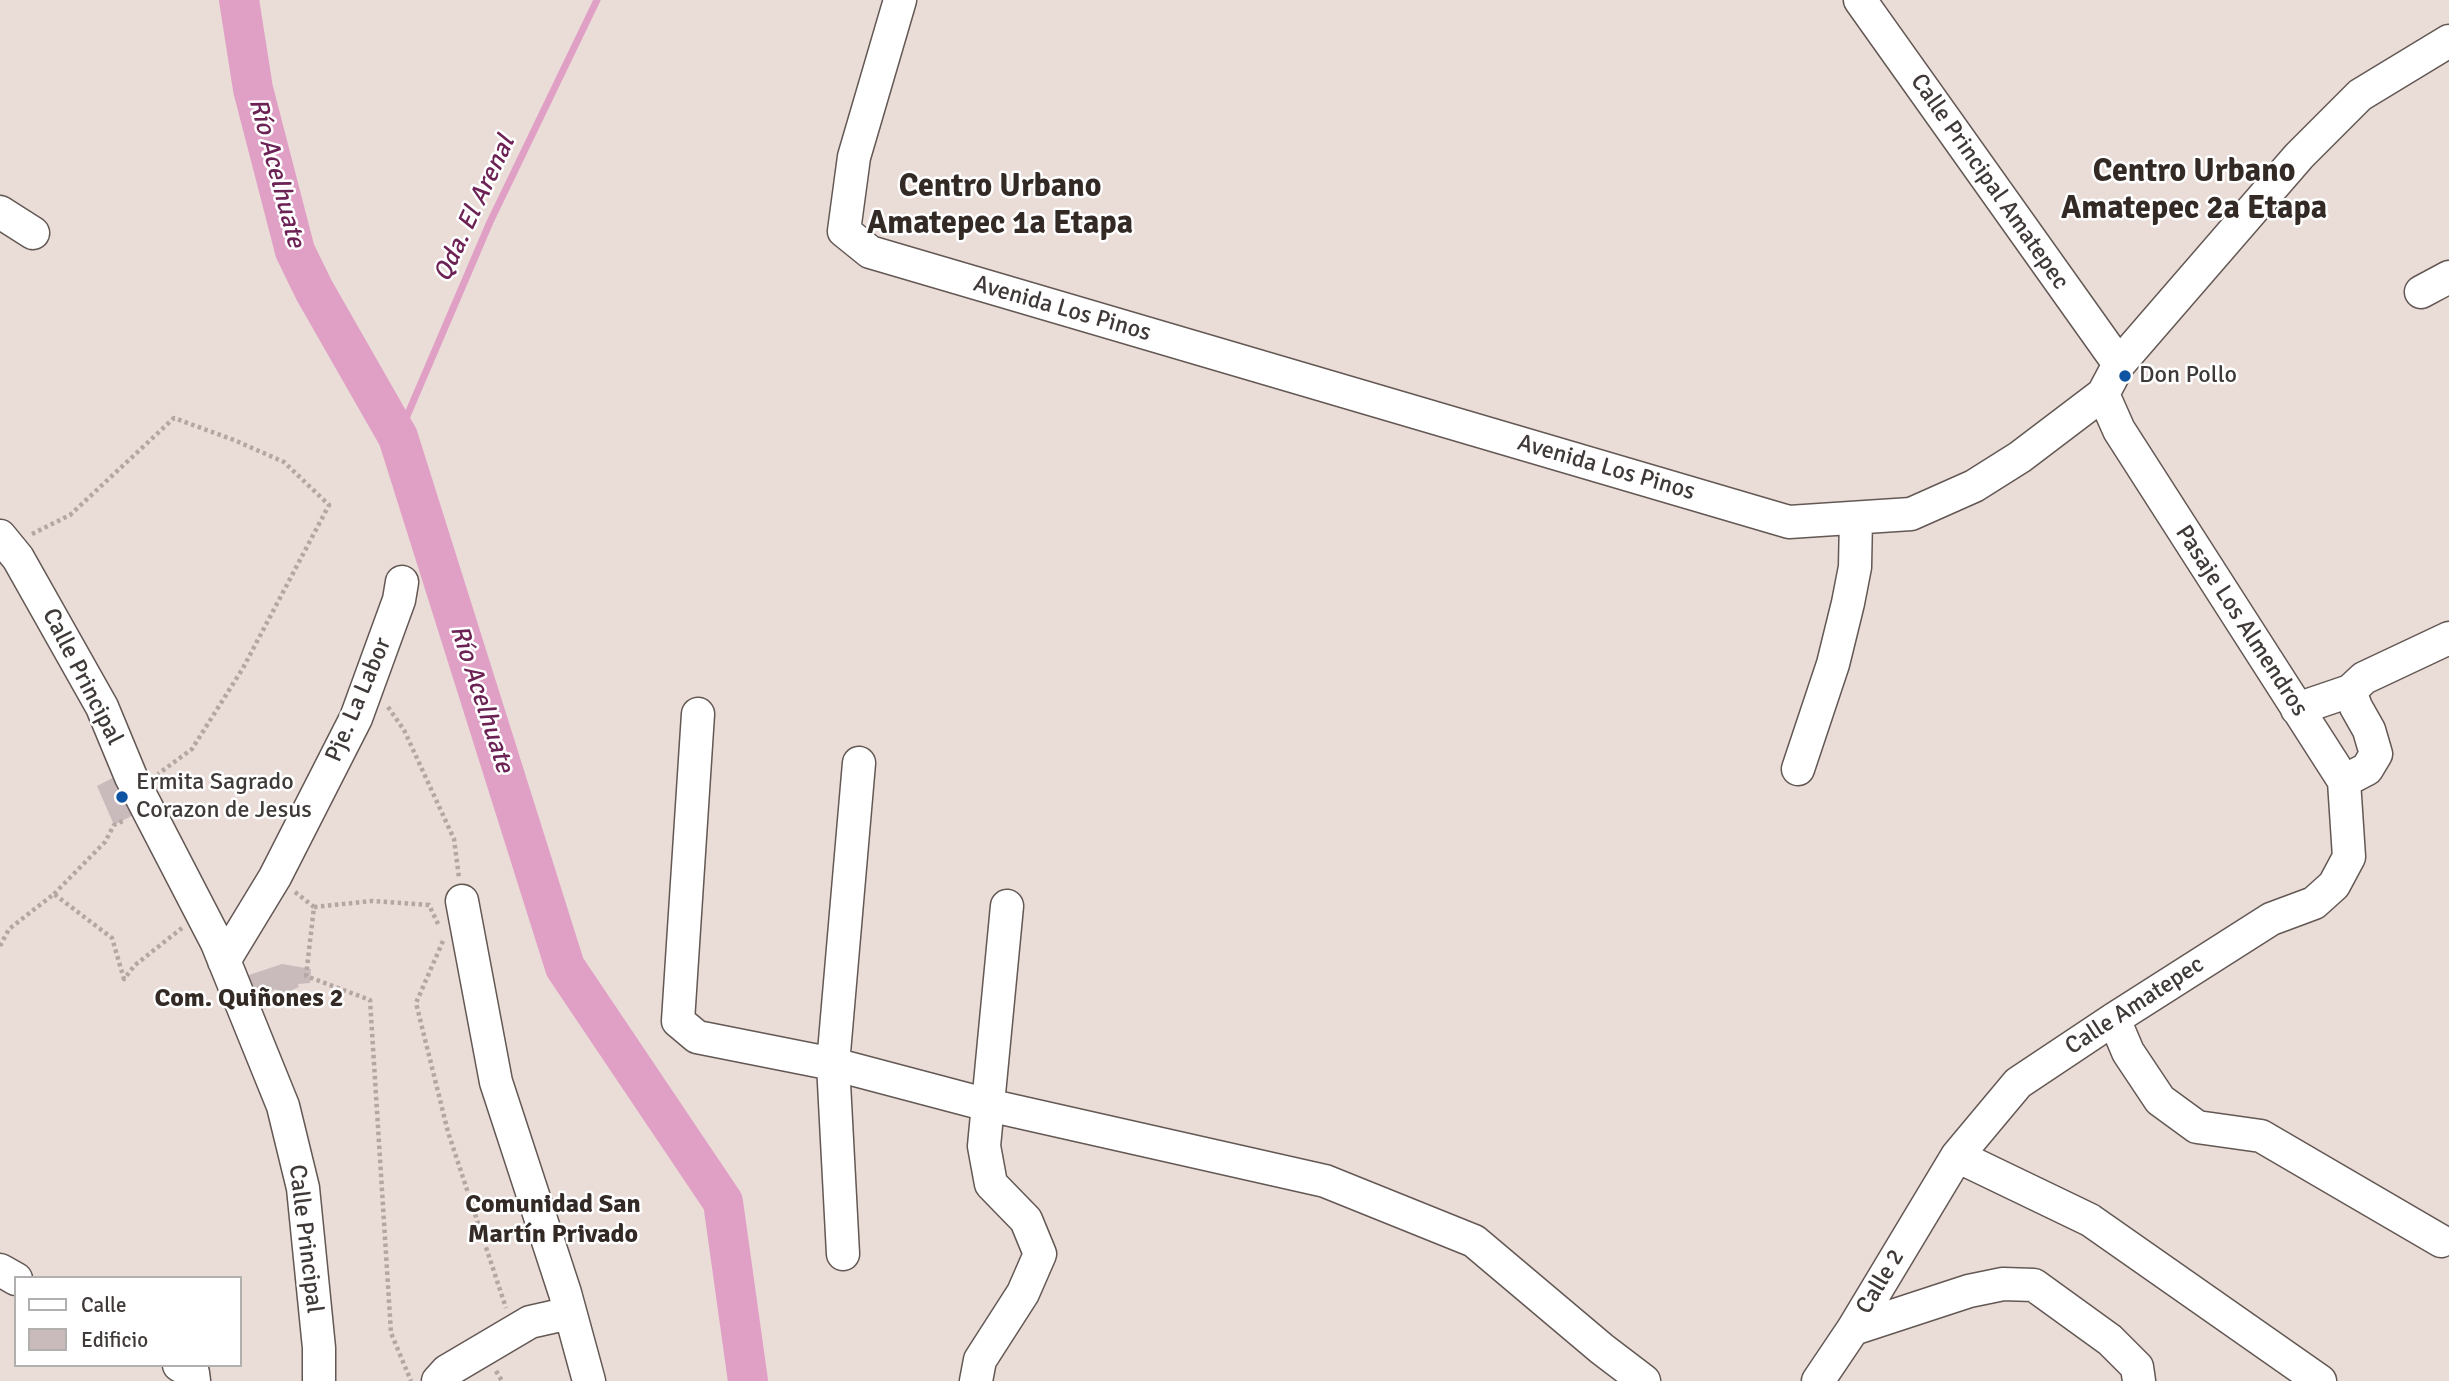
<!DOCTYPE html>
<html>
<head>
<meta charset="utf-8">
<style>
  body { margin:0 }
  #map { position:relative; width:2449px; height:1381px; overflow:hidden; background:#eadcd7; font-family:Signika,sans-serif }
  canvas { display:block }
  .legend { position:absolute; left:14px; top:1276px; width:228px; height:91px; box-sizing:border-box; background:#fff; border:2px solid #b2b0af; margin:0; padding:9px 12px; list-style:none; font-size:21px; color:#3f3938 }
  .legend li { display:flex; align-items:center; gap:14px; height:35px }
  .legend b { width:35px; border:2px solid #b2b0af }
</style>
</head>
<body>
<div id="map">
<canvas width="2449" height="1381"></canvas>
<ul class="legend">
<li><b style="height:9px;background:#fff"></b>Calle</li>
<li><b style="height:19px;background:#c9bbbc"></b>Edificio</li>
</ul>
</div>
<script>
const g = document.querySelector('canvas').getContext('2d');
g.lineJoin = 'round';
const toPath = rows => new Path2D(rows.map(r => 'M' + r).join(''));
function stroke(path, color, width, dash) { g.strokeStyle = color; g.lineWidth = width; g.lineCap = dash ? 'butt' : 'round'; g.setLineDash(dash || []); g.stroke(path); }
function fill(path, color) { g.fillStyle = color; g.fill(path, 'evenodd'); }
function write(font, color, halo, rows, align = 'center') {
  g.font = font + ' Signika,sans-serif'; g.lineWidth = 5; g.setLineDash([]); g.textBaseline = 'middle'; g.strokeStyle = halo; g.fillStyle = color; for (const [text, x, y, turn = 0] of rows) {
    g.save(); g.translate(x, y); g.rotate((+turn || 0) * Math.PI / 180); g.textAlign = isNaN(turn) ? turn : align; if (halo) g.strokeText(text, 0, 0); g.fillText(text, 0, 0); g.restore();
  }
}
const stream = toPath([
  [398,437,490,222,597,0]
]);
const river = toPath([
  [239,0,253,89,295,251,314,290,398,437,565,967,723,1202,748,1381]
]);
const building = toPath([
  [128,770,147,808,114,825,97,786],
  [282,964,311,969,310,983,298,984,299,987,279,996,276,989,254,999,246,976]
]);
const path = toPath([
  [32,534,70,515,174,418,234,440,284,462,329,505,243,668,192,749,158,774],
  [388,707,404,730,454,839,459,878],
  [295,892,314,907,306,976,370,1000,391,1333,411,1381],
  [54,894,105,842,114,825,125,820],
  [314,907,372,901,429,905,439,926],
  [443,941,416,1003,448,1132,506,1308],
  [0,946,9,929,54,894,112,938,124,979,135,965,182,928],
  [496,1371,502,1381]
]);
const minor = toPath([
  [900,0,854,157,844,231,870,252,1789,522,1911,514,1974,486,2020,457,2103,394,2119,364,2299,156,2360,95,2449,41],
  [1860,0,2119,364],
  [0,212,33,233],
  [2421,292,2449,277],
  [0,536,18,558,102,707,131,777,217,943,283,1106,303,1188,319,1348,319,1381],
  [2297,709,2350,691,2364,678,2449,638],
  [698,714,678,1021,697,1037,833,1064,988,1105,1325,1181,1474,1241,1602,1349,1644,1381],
  [1798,769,1833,664,1848,603,1855,567,1856,518],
  [2344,781,2367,769,2376,754,2369,730,2356,707,2350,691],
  [462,901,496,1082,565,1293,589,1381],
  [224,961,275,877,356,718,399,600,402,582],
  [2114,1019,2128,1052,2160,1100,2197,1127,2261,1136,2441,1241],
  [1957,1156,2090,1220,2320,1381],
  [843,1254,833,1064,859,763],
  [0,1270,16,1279],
  [1853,1329,1969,1291,2003,1284,2034,1285,2110,1340,2137,1367,2139,1381],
  [179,1365,193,1373,194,1381],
  [438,1381,447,1371,530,1322,570,1313],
  [976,1381,980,1360,1023,1293,1040,1254,1026,1220,991,1184,984,1146,1007,906],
  [1818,1381,1853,1329,1957,1156,2018,1083,2114,1019,2271,919,2314,903,2334,885,2349,857,2344,781,2119,430,2103,394]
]);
const markers = [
  [2125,376,7,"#0e54a3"],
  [122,797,7,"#0e54a3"]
];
const streetNames = [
  ["Calle Principal Amatepec",1989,182,55],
  ["Avenida Los Pinos",1062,309,16],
  ["Avenida Los Pinos",1606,468,16],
  ["Pasaje Los Almendros",2241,621,57],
  ["Calle Principal",82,677,63],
  ["Pje. La Labor",359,700,-67],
  ["Calle Amatepec",2135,1006,-33],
  ["Calle Principal",305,1239,83],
  ["Calle 2",1881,1282,-59]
];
const poiNames = [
  ["Don Pollo",2139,376],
  ["Ermita Sagrado",136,783],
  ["Corazon de Jesus",136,811]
];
const waterNames = [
  ["Río Acelhuate",276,173,75],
  ["Qda. El Arenal",475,209,-65],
  ["Río Acelhuate",481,699,72]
];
const neighbourhoodNames = [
  ["Com. Quiñones 2",249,999],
  ["Comunidad San",553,1205],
  ["Martín Privado",553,1235]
];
const districtNames = [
  ["Centro Urbano",2194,173],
  ["Amatepec 2a Etapa",2194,210],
  ["Centro Urbano",1000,188],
  ["Amatepec 1a Etapa",1000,225]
];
stroke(stream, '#e0a0c6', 7);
stroke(river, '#e0a0c6', 40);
fill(building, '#c9bbbc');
stroke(minor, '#635854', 35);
stroke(path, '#b3a7a3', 4.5, [3.5, 3.5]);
stroke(minor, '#fff', 32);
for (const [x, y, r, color] of markers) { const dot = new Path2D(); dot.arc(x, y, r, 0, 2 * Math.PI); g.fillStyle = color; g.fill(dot); stroke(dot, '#fff', 2.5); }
write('24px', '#3f3938', '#fff', streetNames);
write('24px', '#3f3938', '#fff', poiNames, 'left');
write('italic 26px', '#6c2254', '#fff', waterNames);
write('bold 26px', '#332925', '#fff', neighbourhoodNames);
write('bold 32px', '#332925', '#fff', districtNames);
</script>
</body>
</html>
